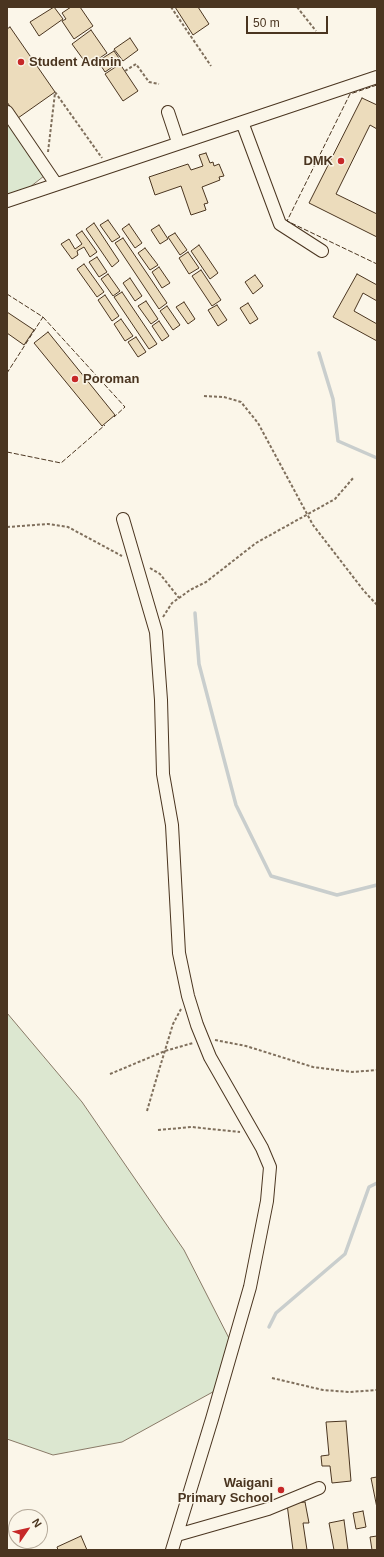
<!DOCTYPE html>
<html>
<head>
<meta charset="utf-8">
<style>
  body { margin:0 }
  #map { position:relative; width:384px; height:1557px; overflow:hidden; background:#fbf6e9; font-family:Arial,sans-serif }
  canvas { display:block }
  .frame { position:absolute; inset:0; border:8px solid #4a3520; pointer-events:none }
  .north { position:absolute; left:8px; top:1509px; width:40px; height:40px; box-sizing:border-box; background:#fbf6e9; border:1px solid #b4a999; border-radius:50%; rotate:56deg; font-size:11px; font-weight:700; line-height:16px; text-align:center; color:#4a3520 }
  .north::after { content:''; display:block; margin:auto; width:14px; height:18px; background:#c62828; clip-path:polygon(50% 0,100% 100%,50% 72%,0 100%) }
  .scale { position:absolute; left:246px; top:16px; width:82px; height:18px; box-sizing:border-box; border:2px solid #4a3520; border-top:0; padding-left:5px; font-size:12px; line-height:14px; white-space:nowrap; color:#4a3520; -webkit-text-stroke:3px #fbf6e9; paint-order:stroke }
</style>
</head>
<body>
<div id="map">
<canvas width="384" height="1557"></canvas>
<div class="frame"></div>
<div class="north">N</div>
<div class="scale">50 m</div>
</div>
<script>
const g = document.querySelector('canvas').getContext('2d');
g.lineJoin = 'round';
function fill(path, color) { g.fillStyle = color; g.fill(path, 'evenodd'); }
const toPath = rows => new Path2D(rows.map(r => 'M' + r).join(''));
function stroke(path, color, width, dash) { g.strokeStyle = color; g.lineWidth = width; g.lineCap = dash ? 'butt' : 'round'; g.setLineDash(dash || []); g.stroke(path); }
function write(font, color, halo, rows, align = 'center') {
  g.font = font + ' Arial,sans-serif'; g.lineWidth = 3; g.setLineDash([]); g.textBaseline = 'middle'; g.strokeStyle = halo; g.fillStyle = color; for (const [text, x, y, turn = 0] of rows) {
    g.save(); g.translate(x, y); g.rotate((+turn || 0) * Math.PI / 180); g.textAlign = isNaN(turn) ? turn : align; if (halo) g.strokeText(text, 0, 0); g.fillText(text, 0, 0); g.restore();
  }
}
const green = toPath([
  [7,124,11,126,44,176,30,187,7,195,7,124],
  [7,1013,82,1102,184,1250,234,1348,220,1388,122,1442,53,1455,7,1439,7,1013]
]);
const stream = toPath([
  [319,353,333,399,338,441,377,458],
  [195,613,199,664,236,805,271,876,337,895,377,885],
  [269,1327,276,1313,345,1254,369,1187,377,1183]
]);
const building = toPath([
  [54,7,63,19,39,36,30,22,54,7],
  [71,7,80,7,93,26,74,39,62,21,66,19,62,13,71,7],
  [175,7,198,7,209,24,193,35,175,7],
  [10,27,55,92,18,118,7,102,7,29,10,27],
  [91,30,107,53,88,66,72,44,91,30],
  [130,38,138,50,123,61,114,49,130,38],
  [114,51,121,61,105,72,98,61,114,51],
  [120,64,138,91,123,101,105,74,120,64],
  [362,98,377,105,377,129,370,125,336,194,377,214,377,237,309,203,362,98],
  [206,153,210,163,213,162,214,166,219,164,224,176,219,177,220,180,202,187,208,203,204,204,206,210,191,215,181,186,155,195,149,177,188,164,191,170,203,166,199,155,206,153],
  [108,220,120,237,112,242,100,225,108,220],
  [94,223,119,261,112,267,86,229,94,223],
  [129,224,142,243,135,248,122,229,129,224],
  [159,225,168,239,160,244,151,230,159,225],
  [82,231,97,252,90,257,84,247,77,251,78,255,72,259,61,244,69,239,75,249,82,244,76,235,82,231],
  [175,233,187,250,180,255,168,237,175,233],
  [123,238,167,303,159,309,115,243,123,238],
  [199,245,218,273,210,279,191,251,199,245],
  [145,248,158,265,150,270,138,253,145,248],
  [188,252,199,268,189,274,179,258,188,252],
  [97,257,107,272,99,277,89,262,97,257],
  [84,264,104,292,97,297,77,269,84,264],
  [159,267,170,283,162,288,152,272,159,267],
  [201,270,221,300,212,306,192,276,201,270],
  [108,274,120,291,113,296,101,279,108,274],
  [357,274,377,285,377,301,363,293,354,311,377,324,377,341,333,317,357,274],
  [255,275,263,286,253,294,245,282,255,275],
  [130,278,142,296,135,301,123,283,130,278],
  [122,292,157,344,149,349,114,297,122,292],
  [105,295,119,316,112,321,98,300,105,295],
  [146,301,158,319,151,324,138,306,146,301],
  [184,302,195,319,188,324,176,307,184,302],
  [248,303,258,319,250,324,240,308,248,303],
  [217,305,227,320,218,326,208,310,217,305],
  [167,306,180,325,173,330,160,311,167,306],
  [7,312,34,330,24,345,7,333,7,312],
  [121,319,133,336,125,341,114,324,121,319],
  [159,321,169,336,162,341,152,326,159,321],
  [48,332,115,415,102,426,34,343,48,332],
  [136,337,146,352,138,357,128,342,136,337],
  [346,1421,351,1481,332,1483,330,1466,322,1466,321,1456,329,1455,326,1422,346,1421],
  [377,1477,377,1508,371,1478,377,1477],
  [305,1502,309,1523,303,1523,307,1550,293,1550,287,1504,305,1502],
  [363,1511,366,1527,356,1529,353,1513,363,1511],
  [344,1520,348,1550,334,1550,329,1523,344,1520],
  [81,1536,87,1550,58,1550,57,1547,81,1536],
  [377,1536,377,1550,372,1550,370,1537,377,1536]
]);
const path = toPath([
  [171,7,211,66],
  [297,7,316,31],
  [125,71,136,64,149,82,159,84],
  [55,92,102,158],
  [48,152,55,93],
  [204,396,224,397,241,402,258,423,313,525,364,591,377,605],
  [7,527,48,524,68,527,122,556],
  [150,568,160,574,179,598],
  [163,617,172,603,179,598,190,590,206,582,256,543,335,499,354,477],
  [215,1040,246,1046,313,1067,352,1072,377,1070],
  [110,1074,165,1051,193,1043],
  [147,1111,156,1080,173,1024,181,1009],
  [158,1130,192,1127,240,1132],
  [272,1378,323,1390,350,1392,377,1390]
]);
const minor = toPath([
  [7,112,56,184],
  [168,112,178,142],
  [242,122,280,224,322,251],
  [7,201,377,77],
  [123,519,156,632,161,700,163,774,172,825,179,953,188,996,197,1025,210,1057,262,1148,270,1167,267,1201,250,1287,212,1419,172,1550],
  [177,1535,268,1509,319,1488]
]);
const fence = toPath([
  [377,85,350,94,287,221,377,264],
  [7,294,43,317,7,373],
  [43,317,125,407,114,417],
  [7,452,61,463,105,425]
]);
const markers = [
  [21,62,4,"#c62828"],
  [341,161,4,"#c62828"],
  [75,379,4,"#c62828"],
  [281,1490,4,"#c62828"]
];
const poiNames = [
  ["Student Admin",29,62],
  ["DMK",333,161,"right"],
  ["Poroman",83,379],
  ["Waigani",273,1483,"right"],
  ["Primary School",273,1498,"right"]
];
fill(green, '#dce7d0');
stroke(green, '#887966', 1);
stroke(stream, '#c9cecd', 3.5);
fill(building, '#ecdcbc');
stroke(building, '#4a3520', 1);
stroke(minor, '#4a3520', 14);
stroke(path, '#7f6f5c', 2, [3, 2]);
stroke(minor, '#fbf6e9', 12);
stroke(fence, '#4a3520', 1, [5, 2]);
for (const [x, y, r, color] of markers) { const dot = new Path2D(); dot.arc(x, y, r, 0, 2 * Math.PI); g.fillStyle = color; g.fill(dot); stroke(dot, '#fbf6e9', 1.5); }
write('bold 13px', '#4a3520', '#fbf6e9', poiNames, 'left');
</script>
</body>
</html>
